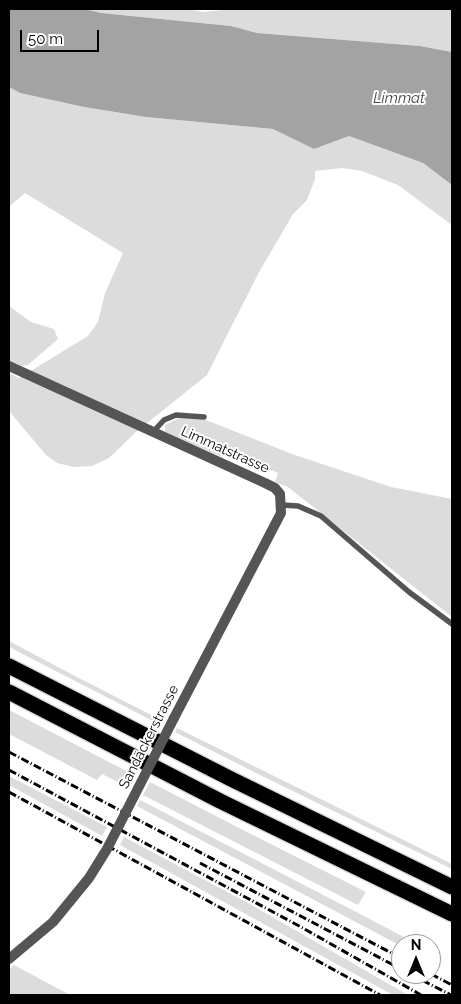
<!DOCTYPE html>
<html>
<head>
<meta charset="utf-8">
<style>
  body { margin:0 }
  #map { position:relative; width:461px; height:1004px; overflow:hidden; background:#fff; font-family:Raleway,sans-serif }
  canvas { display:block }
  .frame { position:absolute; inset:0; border:10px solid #000; pointer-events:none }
  .north { position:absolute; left:391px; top:934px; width:50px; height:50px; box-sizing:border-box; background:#fff; border:1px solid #999; border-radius:50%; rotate:0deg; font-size:14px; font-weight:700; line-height:20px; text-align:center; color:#000 }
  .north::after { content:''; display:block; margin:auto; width:18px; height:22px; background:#000; clip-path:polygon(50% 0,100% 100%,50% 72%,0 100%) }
  .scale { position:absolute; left:20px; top:30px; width:79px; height:22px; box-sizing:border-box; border:2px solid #000; border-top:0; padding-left:6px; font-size:15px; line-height:18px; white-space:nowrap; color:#000; -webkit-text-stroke:4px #fff; paint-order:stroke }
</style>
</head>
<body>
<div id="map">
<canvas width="461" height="1004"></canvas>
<div class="frame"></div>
<div class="north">N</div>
<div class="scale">50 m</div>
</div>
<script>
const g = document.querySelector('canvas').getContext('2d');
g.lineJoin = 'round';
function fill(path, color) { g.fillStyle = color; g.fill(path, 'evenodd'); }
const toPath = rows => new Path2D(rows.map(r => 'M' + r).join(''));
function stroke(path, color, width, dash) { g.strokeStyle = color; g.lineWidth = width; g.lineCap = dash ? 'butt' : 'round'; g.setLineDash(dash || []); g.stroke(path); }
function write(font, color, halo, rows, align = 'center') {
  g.font = font + ' Raleway,sans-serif'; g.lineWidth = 4; g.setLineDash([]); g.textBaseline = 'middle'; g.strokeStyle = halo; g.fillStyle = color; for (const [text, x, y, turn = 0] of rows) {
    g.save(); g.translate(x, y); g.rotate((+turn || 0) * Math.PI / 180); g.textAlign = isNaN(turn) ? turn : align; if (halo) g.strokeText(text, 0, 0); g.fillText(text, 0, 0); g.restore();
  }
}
const green = toPath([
  [85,9,185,9,204,12,232,9,452,9,452,52,420,46,257,33,231,26,101,13],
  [9,87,20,93,84,107,146,117,273,129,314,149,349,136,423,163,452,185,452,225,398,185,362,171,342,168,315,171,315,179,307,200,293,214,258,274,207,375,136,432,109,458,92,466,74,467,57,463,46,455,9,411,9,373,19,378,88,336,98,322,105,293,123,253,25,193,9,207],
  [9,306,31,322,54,329,58,339,28,365,22,366,9,361],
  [179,418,199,418,211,422,292,454,391,487,452,499,452,617,288,487,275,482,278,473,226,449,222,457,165,432,165,425],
  [9,641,73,675,161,720,159,724,9,647],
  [9,710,132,774,126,786,102,774,97,780,9,734],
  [177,728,452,864,452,869,254,772,175,732],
  [9,776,107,827,102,836,9,785],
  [150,782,243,830,366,892,358,905,143,795],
  [140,800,360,914,417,944,401,944,401,946,137,806],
  [124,837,248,903,408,995,393,995,120,845],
  [14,965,70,995,9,995,9,969]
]);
const water = toPath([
  [9,9,85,9,101,13,231,26,257,33,420,46,452,52,452,185,423,163,349,136,314,149,273,129,146,117,84,107,20,93,9,87]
]);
const service = toPath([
  [153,432,164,420,176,415,204,417],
  [282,505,298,506,321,516,409,592,452,624]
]);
const minor = toPath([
  [9,366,265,483,275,488,280,494,281,513,174,718]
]);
const motorway = toPath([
  [9,666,231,779,452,887],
  [9,692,220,801,452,914]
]);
const rail = toPath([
  [9,752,401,958],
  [9,770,301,927,421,995],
  [9,792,380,995],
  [200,863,401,969],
  [410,974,451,995],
  [431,974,452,985]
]);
const tertiaryBridge = toPath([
  [9,959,53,922,89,878,107,849,174,718]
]);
const streetNames = [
  ["Limmatstrasse",225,450,24],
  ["Sandäckerstrasse",149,737,-63]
];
const waterNames = [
  ["Limmat",399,98]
];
fill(green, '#dcdcdc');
fill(water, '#a3a3a3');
stroke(motorway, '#dbdbdb', 18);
stroke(service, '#555', 5.5);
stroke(minor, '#555', 10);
stroke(motorway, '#000', 15);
stroke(rail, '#000', 3, [8, 2.5, 1, 2.5]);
stroke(tertiaryBridge, '#555', 10);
write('14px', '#000', '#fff', streetNames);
write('italic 15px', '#444', '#fff', waterNames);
</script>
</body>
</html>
